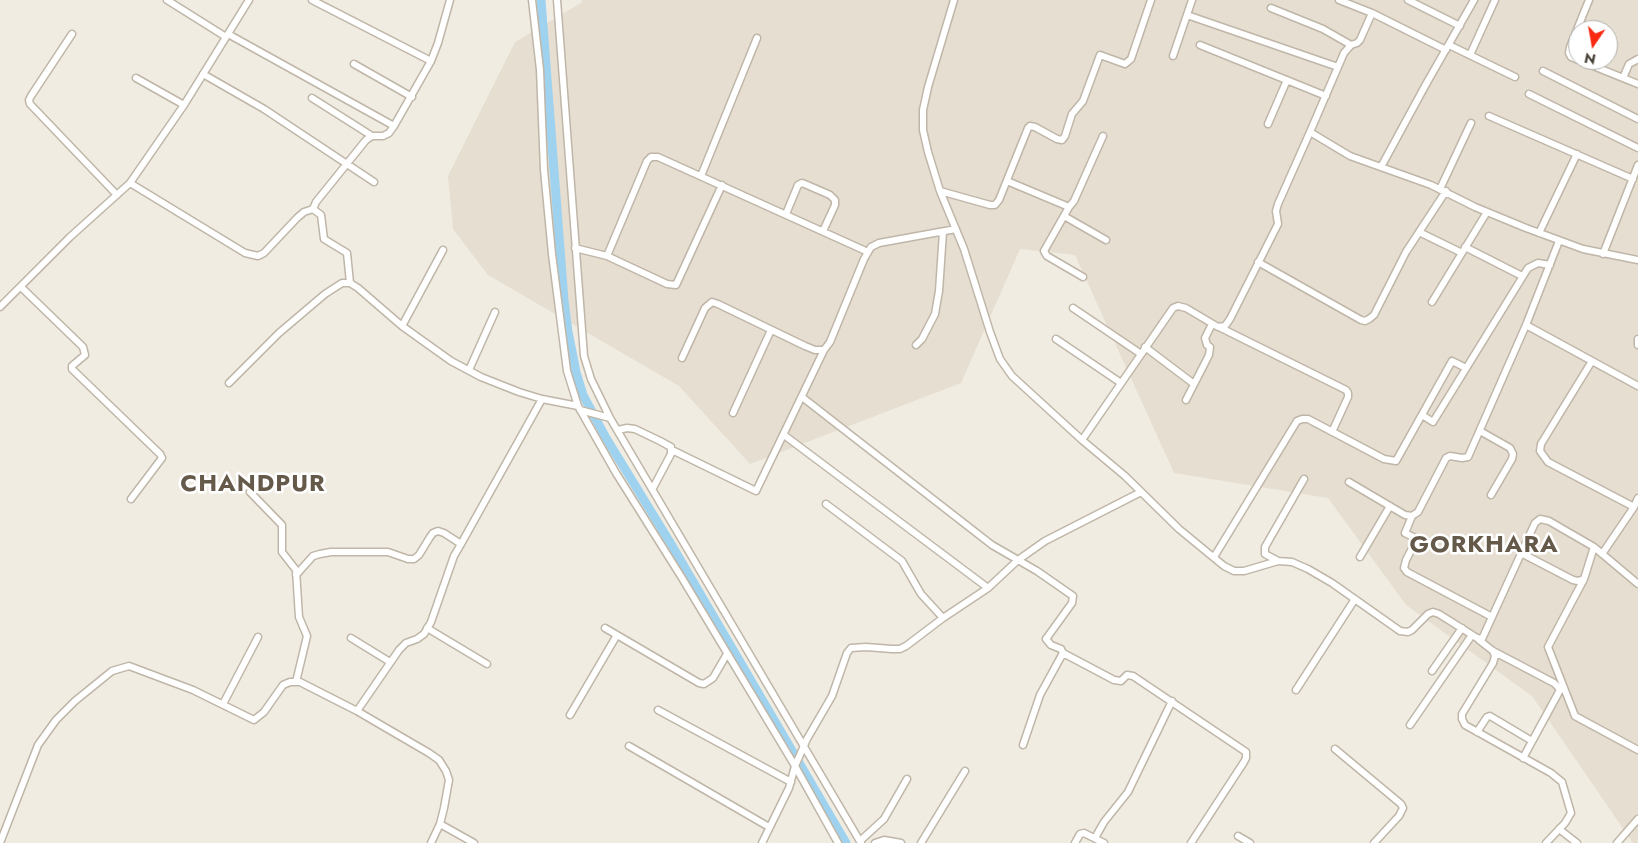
<!DOCTYPE html>
<html>
<head>
<meta charset="utf-8">
<style>
  body { margin:0 }
  #map { position:relative; width:1638px; height:843px; overflow:hidden; background:#f1ece2; font-family:Jost,sans-serif }
  canvas { display:block }
  .north { position:absolute; left:1568px; top:20px; width:50px; height:50px; box-sizing:border-box; background:#fff; border:1px solid #b4b1ad; border-radius:50%; rotate:192deg; font-size:14px; font-weight:700; line-height:20px; text-align:center; color:#433c33 }
  .north::after { content:''; display:block; margin:auto; width:18px; height:22px; background:#f92912; clip-path:polygon(50% 0,100% 100%,50% 72%,0 100%) }
</style>
</head>
<body>
<div id="map">
<canvas width="1638" height="843"></canvas>
<div class="north">N</div>
</div>
<script>
const g = document.querySelector('canvas').getContext('2d');
g.lineJoin = 'round';
function fill(path, color) { g.fillStyle = color; g.fill(path, 'evenodd'); }
const toPath = rows => new Path2D(rows.map(r => 'M' + r).join(''));
function stroke(path, color, width, dash) { g.strokeStyle = color; g.lineWidth = width; g.lineCap = dash ? 'butt' : 'round'; g.setLineDash(dash || []); g.stroke(path); }
function write(font, color, halo, rows, align = 'center') {
  g.font = font + ' Jost,sans-serif'; g.lineWidth = 5; g.setLineDash([]); g.textBaseline = 'middle'; g.strokeStyle = halo; g.fillStyle = color; for (const [text, x, y, turn = 0] of rows) {
    g.save(); g.translate(x, y); g.rotate((+turn || 0) * Math.PI / 180); g.textAlign = isNaN(turn) ? turn : align; if (halo) g.strokeText(text, 0, 0); g.fillText(text, 0, 0); g.restore();
  }
}
const residential = toPath([
  [582,0,1638,0,1638,843,1633,843,1532,696,1406,605,1328,498,1174,473,1075,255,1020,249,961,383,750,464,679,386,488,275,453,229,448,176,515,42,581,3],
  [1578,30,1608,30,1608,60,1578,60]
]);
const canal = toPath([
  [541,0,564,301,568,332,576,372,583,395,606,438,671,544,846,843]
]);
const minor = toPath([
  [167,0,226,37],
  [312,0,431,61],
  [532,0,540,70,544,170,552,254,567,371,578,406,616,473,682,578,795,766,838,843],
  [557,0,584,356,591,379,610,418,861,843],
  [954,0,928,87,923,110,923,130,928,152,940,191,964,249,990,332,1000,359,1012,376,1082,440],
  [1339,0,1372,13,1446,50],
  [1408,0,1460,26],
  [1589,0,1570,47,1569,53,1571,57,1638,84],
  [1271,8,1323,29,1351,45],
  [1187,15,1338,67],
  [72,34,31,96,29,100,30,104,117,195],
  [228,34,394,126],
  [1200,45,1326,96],
  [1449,45,1515,77],
  [1470,55,1495,0],
  [1173,56,1192,0],
  [354,64,412,97],
  [1543,71,1638,119],
  [203,74,264,109,374,182],
  [136,78,184,105],
  [1623,78,1629,64,1638,59],
  [1529,94,1638,148],
  [312,98,372,136],
  [1489,116,1633,179],
  [1268,124,1287,80],
  [1310,132,1344,53,1351,45,1357,43,1360,40,1372,13],
  [1381,167,1425,86,1474,0],
  [701,176,757,38],
  [1007,181,1069,207,1074,201,1103,136],
  [130,183,245,253,258,256,264,253,297,218,304,212,313,209,316,202,366,140,372,136,383,136,389,133,394,126,431,61,438,43,450,0],
  [1440,189,1471,123],
  [940,191,990,205,995,205,999,200,1028,128,1030,126,1035,127,1057,139,1062,140,1065,136,1072,114,1083,101,1100,55,1125,64,1131,59,1151,0],
  [1069,207,1044,251,1047,256,1083,277],
  [313,209,321,215,324,239,347,253,350,283],
  [786,214,798,185,802,183,807,185,830,195,835,200,835,205,823,231],
  [1064,216,1106,240],
  [1419,232,1462,253],
  [1539,233,1577,154],
  [1465,247,1522,276],
  [575,248,607,256,667,284,676,285,722,185],
  [1603,254,1638,165],
  [607,256,647,161,651,157,658,157,868,252],
  [1638,260,1583,249,1526,228,1475,207,1431,185,1350,156,1310,132,1278,204,1276,211,1278,224,1230,319,1225,326,1218,327,1186,308,1178,306,1173,308,1082,440,1125,476,1179,529,1224,566,1234,571,1244,571,1278,561,1292,562,1308,569,1332,583,1400,631,1408,632,1412,630,1428,614,1433,612,1439,614,1477,638,1482,639,1535,523,1540,519,1549,521,1594,547,1638,584],
  [1258,262,1361,320,1365,321,1369,319,1374,315,1406,252,1446,191],
  [21,287,83,347,85,355,72,366,72,369,160,454,162,458,131,499],
  [1432,302,1487,212],
  [0,307,70,237,130,183,184,105,249,0],
  [1073,308,1141,354],
  [1526,325,1638,386],
  [402,326,443,250],
  [1219,327,1346,390,1348,393,1348,397,1332,432],
  [1056,339,1121,383],
  [1638,339,1638,345],
  [916,345,922,339,935,314,939,291,943,232],
  [1145,347,1194,384],
  [682,358,705,308,712,302,718,304,805,346,815,350,824,350,830,342,864,259,871,247,879,243,956,229],
  [1592,361,1541,444,1540,451,1548,462,1634,507,1602,554],
  [469,370,495,312],
  [229,383,279,333,325,294,342,283,350,283,358,288,402,326,451,361,481,377,519,392,542,399,578,406],
  [802,397,992,545,1037,571,1073,596,1072,603,1046,639,1051,645,1061,649,1063,653,1040,695,1023,745],
  [1186,400,1209,355,1210,347,1207,345,1205,338,1212,324],
  [580,410,610,418],
  [733,413,771,330],
  [1422,415,1433,422,1528,268,1538,263,1550,265],
  [618,430,627,428,635,429,660,441,671,447,671,454,653,488],
  [1480,431,1510,448,1513,454,1512,459,1491,495],
  [784,435,988,588],
  [672,450,756,491,824,350],
  [1349,482,1405,515,1412,516,1418,512,1446,458,1450,456,1462,458,1468,457,1526,325,1559,241],
  [250,492,282,525,282,552,296,570,299,617,307,636,296,682],
  [826,504,902,561,921,594,943,618],
  [1634,507,1638,498],
  [1412,516,1405,533,1417,539,1406,560,1404,568,1407,572,1492,617],
  [1521,553,1573,580,1578,581,1584,579,1594,547],
  [1214,557,1297,421,1302,419,1308,419,1384,459,1396,461,1452,361,1466,368],
  [1360,557,1390,506],
  [1278,561,1265,554,1265,547,1304,479],
  [296,575,313,556,320,554,331,552,388,552,408,559,414,559,419,555,430,537,433,533,438,531,444,533,461,544],
  [1584,579,1548,647,1575,716,1638,750],
  [427,628,487,664],
  [605,628,699,683,704,684,713,678,727,654],
  [351,638,390,662],
  [1479,640,1493,651,1495,656,1493,663,1462,714,1462,719,1465,725,1551,773,1562,782,1571,813,1565,823,1546,843],
  [1493,651,1554,683,1558,687,1560,690,1523,758],
  [1063,653,1114,680,1121,681,1127,675,1133,676,1246,752,1246,758,1244,762,1191,843],
  [1432,671,1462,628],
  [1296,690,1355,599],
  [223,704,258,637],
  [658,710,791,782],
  [357,711,399,650,406,643,417,639,424,634,431,622,454,556,461,544,542,399],
  [570,715,617,635],
  [1410,725,1472,635],
  [1477,732,1487,717,1490,716,1532,741],
  [629,746,769,827],
  [1335,749,1401,804,1403,808,1399,816,1374,843],
  [440,824,474,843],
  [1559,829,1577,843],
  [1238,836,1250,843],
  [1095,838,1104,822,1128,792,1172,701],
  [860,841,884,819,907,779],
  [0,843,38,745,56,720,75,701,112,671,129,666,193,690,254,720,264,712,283,685,290,682,300,682,357,711,429,753,439,760,446,771,449,780,444,808,440,824,431,843],
  [762,843,789,788,795,766,807,739,832,696,847,653,851,648,866,647,892,649,900,649,906,646,943,618,988,588,1018,560,1045,541,1141,492],
  [875,843,884,840,901,843],
  [921,843,965,771],
  [1075,843,1080,834,1084,833,1104,843],
  [1617,843,1638,819]
]);
const districtNames = [
  ["CHANDPUR",253,485],
  ["GORKHARA",1484,546]
];
fill(residential, '#e5ded1');
stroke(canal, '#9ed2ef', 9);
stroke(minor, '#bfb6a8', 9);
stroke(minor, '#fff', 6);
g.letterSpacing = '1px';
write('bold 24px', '#65594a', '#fff', districtNames);
g.letterSpacing = '0px';
</script>
</body>
</html>
